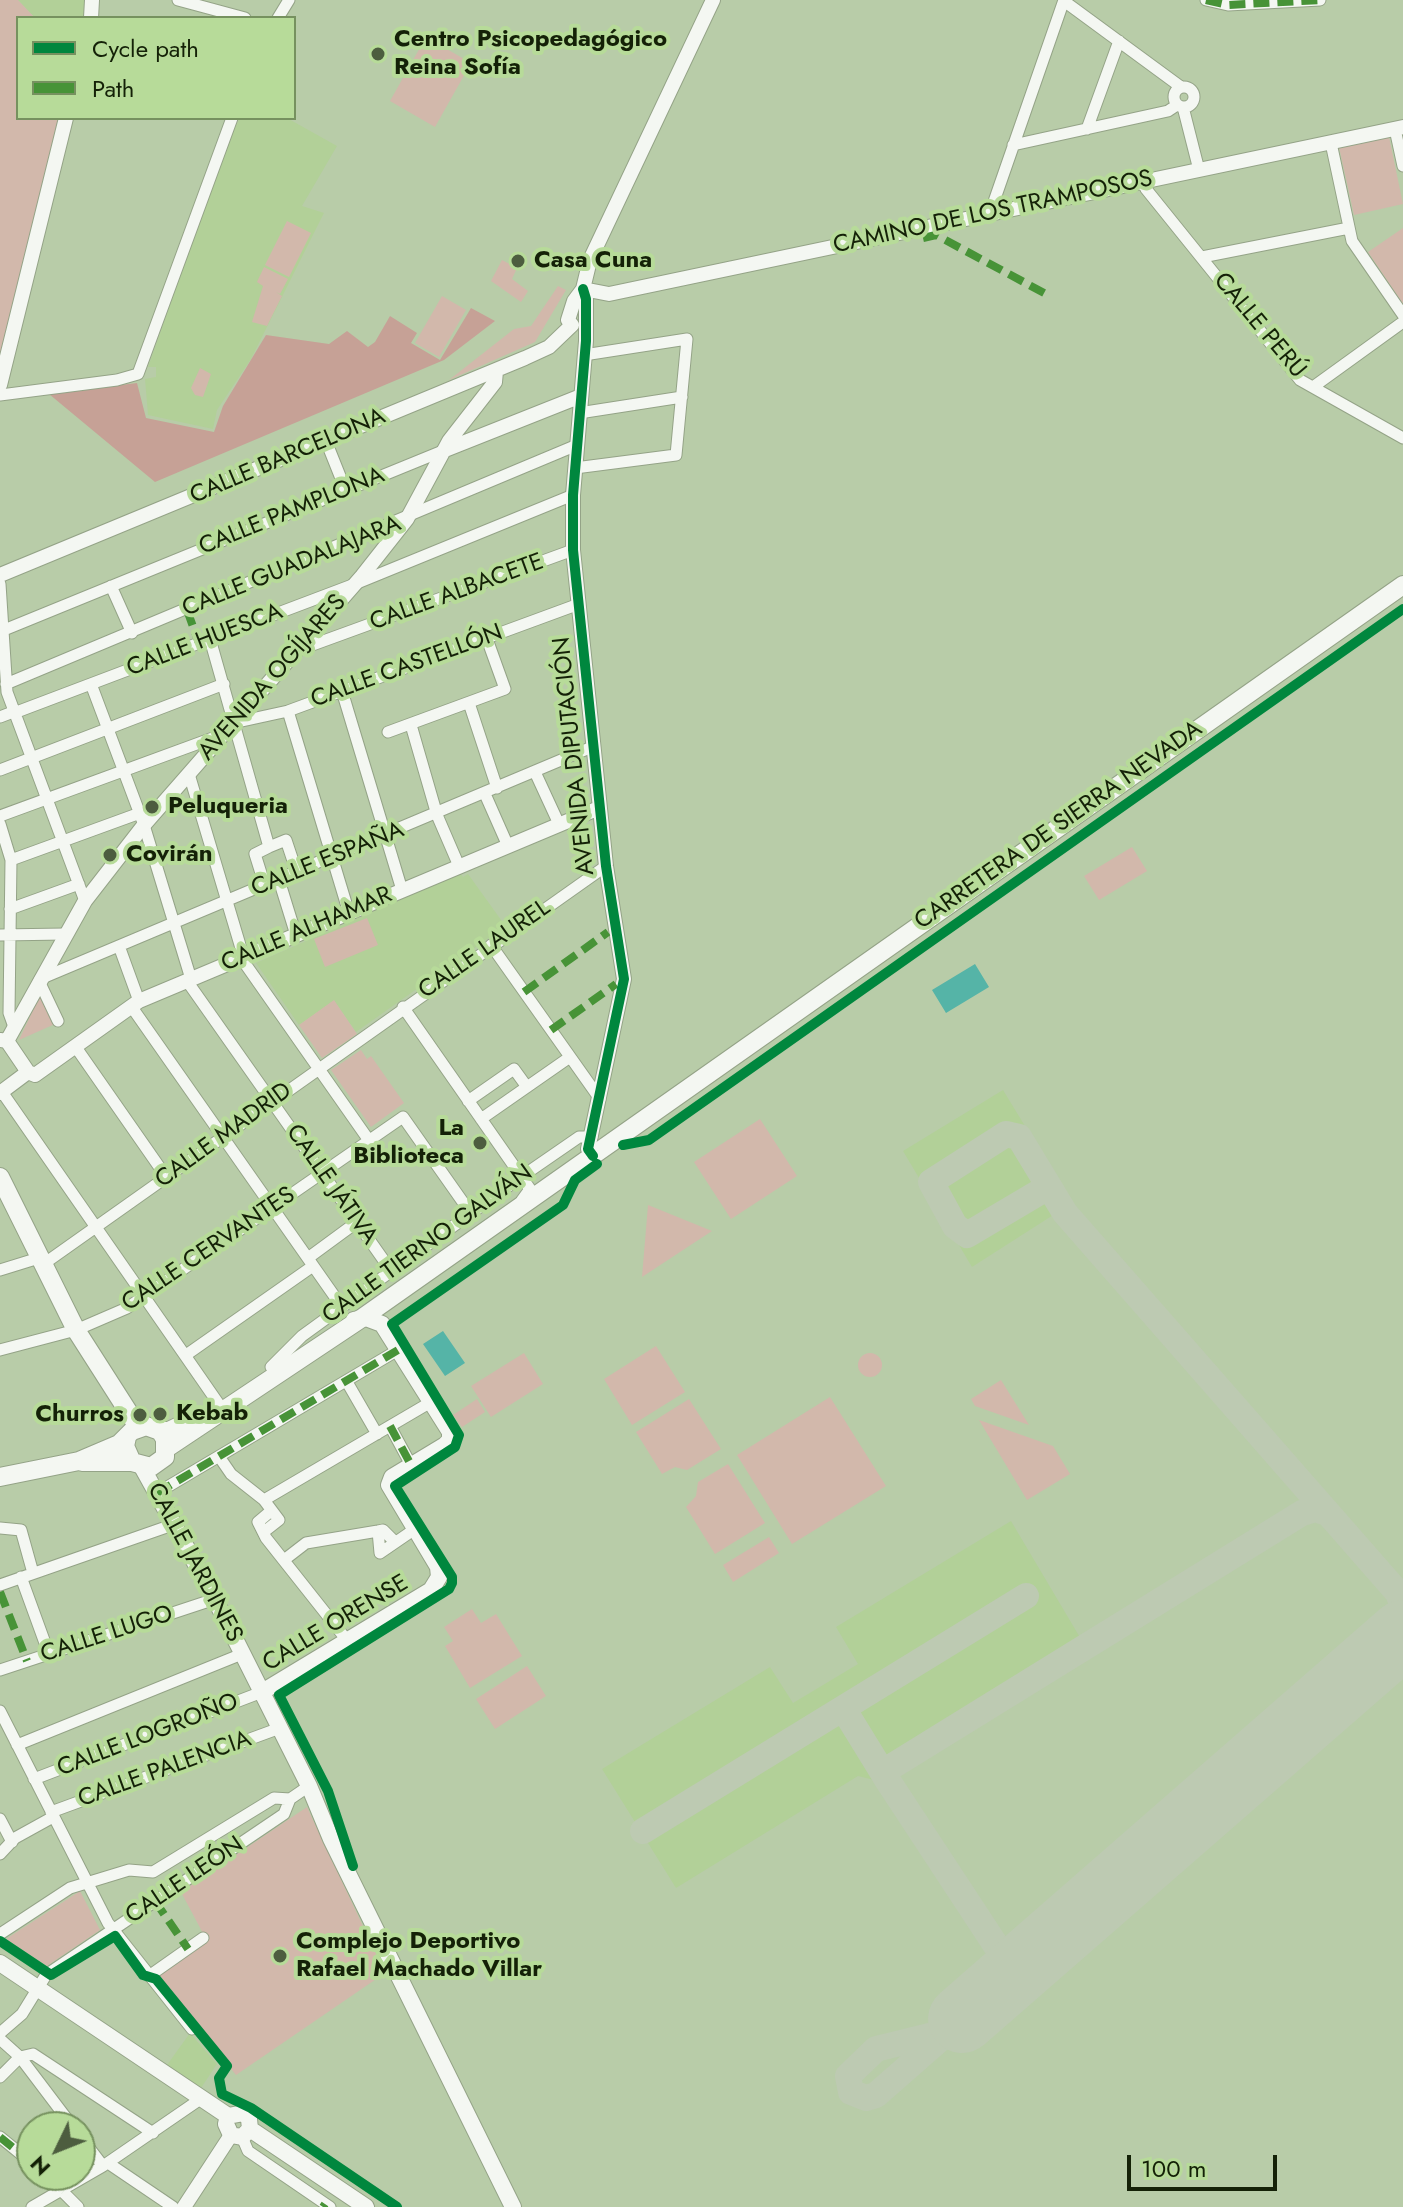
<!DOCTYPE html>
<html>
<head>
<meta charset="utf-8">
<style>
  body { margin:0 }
  #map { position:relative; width:1403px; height:2207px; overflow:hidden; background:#b8cca8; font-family:Jost,sans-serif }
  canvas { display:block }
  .legend { position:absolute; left:16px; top:16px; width:280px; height:104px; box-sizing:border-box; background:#b7db99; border:2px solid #76915f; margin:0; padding:10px 14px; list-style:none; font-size:24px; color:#142107 }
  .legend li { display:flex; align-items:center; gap:16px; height:40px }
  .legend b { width:40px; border:2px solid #76915f }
  .north { position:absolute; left:16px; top:2111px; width:80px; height:80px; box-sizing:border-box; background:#b7db99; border:2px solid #76915f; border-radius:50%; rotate:227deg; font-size:22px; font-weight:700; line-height:32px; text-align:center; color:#142107 }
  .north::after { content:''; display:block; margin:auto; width:28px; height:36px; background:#4d5d3f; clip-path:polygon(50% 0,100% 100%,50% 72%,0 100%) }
  .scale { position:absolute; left:1127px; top:2155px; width:150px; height:36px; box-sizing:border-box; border:4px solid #142107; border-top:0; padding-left:10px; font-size:24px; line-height:28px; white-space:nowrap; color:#142107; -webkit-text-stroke:6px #b7db99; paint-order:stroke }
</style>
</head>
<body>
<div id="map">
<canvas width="1403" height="2207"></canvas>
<ul class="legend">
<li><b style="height:10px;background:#00873e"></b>Cycle path</li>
<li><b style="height:10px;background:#479337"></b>Path</li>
</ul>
<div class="north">N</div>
<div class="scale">100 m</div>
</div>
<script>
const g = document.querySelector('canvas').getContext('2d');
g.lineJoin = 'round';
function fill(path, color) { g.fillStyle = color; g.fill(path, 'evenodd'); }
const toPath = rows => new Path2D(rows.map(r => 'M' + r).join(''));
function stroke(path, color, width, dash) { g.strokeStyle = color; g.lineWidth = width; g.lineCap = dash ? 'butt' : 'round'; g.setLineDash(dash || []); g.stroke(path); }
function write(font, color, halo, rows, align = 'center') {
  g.font = font + ' Jost,sans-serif'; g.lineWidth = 8; g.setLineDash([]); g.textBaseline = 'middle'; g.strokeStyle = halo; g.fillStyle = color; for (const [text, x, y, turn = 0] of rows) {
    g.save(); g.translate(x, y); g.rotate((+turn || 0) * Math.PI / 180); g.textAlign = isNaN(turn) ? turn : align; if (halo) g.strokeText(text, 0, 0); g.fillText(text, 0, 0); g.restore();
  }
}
const built = toPath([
  [18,0,87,0,85,18,35,18],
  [240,118,287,118,337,146,302,206,324,213,251,359,217,410,213,429,148,415,145,379,156,377,156,367,148,367,227,143],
  [460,873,463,877,468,874,504,924,500,930,356,1032,334,1001,299,1025,256,963],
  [1003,1090,1072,1203,972,1267,903,1151],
  [1011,1521,1091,1656,881,1785,878,1781,858,1776,676,1888,602,1769,770,1667,793,1703,858,1664,836,1627],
  [190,2033,217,2064,201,2088,167,2065]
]);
const green = toPath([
  [0,0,18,0,35,18,18,18,18,118,60,118,0,365],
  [426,37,471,63,435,127,390,101],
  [1389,137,1403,204,1354,215,1339,147],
  [287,221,311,233,289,277,265,265],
  [1403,228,1403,304,1368,252],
  [502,260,517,268,512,279,528,291,521,302,491,281],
  [264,267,288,279,280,294,276,292,282,296,267,326,252,322,263,286,257,282],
  [558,286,566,290,535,342,449,380,514,329,531,326],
  [442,296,466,310,439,357,415,343],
  [200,368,211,374,203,397,195,395,191,388],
  [1132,847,1147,871,1099,900,1084,876],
  [367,918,378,945,325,967,314,939],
  [41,993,55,1024,19,1040],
  [334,1000,357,1034,322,1058,299,1025],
  [361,1050,367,1059,371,1056,404,1103,371,1127,331,1070],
  [760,1119,797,1176,731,1219,694,1162],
  [648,1205,712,1231,642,1277],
  [656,1346,685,1392,632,1425,604,1379],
  [524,1353,543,1384,491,1417,471,1386],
  '858 1365a12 12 0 1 1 24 0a12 12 0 1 1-24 0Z',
  [1001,1380,1029,1425,975,1406,971,1399],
  [830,1397,886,1486,792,1544,737,1455],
  [477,1399,485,1412,462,1427,453,1415],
  [689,1399,721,1449,687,1470,675,1467,662,1474,636,1432],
  [979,1420,1053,1446,1070,1474,1027,1500],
  [728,1464,765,1523,715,1554,686,1507,696,1496,698,1482],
  [769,1537,779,1553,733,1582,723,1565],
  [472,1609,481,1623,496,1614,522,1656,470,1688,445,1646,453,1641,444,1627],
  [527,1666,546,1696,495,1729,476,1699],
  [307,1807,385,1973,236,2075,159,1980,161,1972,206,1939,181,1892],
  [80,1891,100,1930,47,1966,6,1939]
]);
const forest = toPath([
  [471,308,495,321,444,360,155,482,49,394,137,383,146,418,214,432,223,406,266,335,329,344,347,331,368,347,375,342,390,316,417,333,411,343,440,360]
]);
const water = toPath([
  [975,964,989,987,946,1013,932,990],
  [443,1331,465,1363,445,1376,423,1344]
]);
const taxiway = toPath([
  [1052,1192,1043,1190,967,1235,955,1226,931,1182,1006,1134,1019,1137,1065,1213,1398,1593,1403,1607],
  [1392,1644,1403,1622],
  [836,1713,846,1713,886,1778],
  [643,1831,1026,1596],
  [1014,1973,886,1778,886,1770,1302,1513,1315,1509,1327,1513],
  [949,2031,876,2095,866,2098,851,2092,848,2076,876,2049,949,2031]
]);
const runway = toPath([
  [962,2019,1403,1634]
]);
const minor = toPath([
  [178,0,245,18],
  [1206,0,1228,5,1320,0],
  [1064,1,1181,87],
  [278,18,289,0],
  '1174 97a10 10 0 1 1 20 0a10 10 0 1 1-20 0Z',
  [1183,107,1199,170],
  [1087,129,1119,41],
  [1395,129,1403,166],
  [1331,143,1352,241,1403,315],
  [1013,145,1168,111,1177,105],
  [1143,182,1146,189,1300,380,1403,438],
  [990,213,1064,0],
  [1202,257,1349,228],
  [1313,387,1403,322],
  [0,395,117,380,138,374,232,118],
  [579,413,682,397],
  [326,441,346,491],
  [575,468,676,455,687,339,584,355],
  [0,584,7,692,85,901],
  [111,586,132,633],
  [4,630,445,450],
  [210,639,269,847],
  [296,651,573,550],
  [6,684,577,445],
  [91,684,144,825,191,979],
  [342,691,402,890],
  [469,703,497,788],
  [288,711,349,913],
  [14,713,355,584,573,495],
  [0,717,13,712],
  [233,723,288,711,579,604],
  [411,725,437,815,459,866],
  [388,732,505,689,487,639],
  [0,770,224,684],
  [535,772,559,824],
  [189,774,246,965,368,1139],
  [485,794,508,846],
  [0,816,221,735],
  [0,824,11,860,9,1013,14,1027],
  [11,860,140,813],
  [279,880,296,935],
  [265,886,255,854,269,847,286,840,297,873],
  [10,909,79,884],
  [0,935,65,934],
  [491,945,600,1099],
  [119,946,139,1001],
  [40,979,592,747],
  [39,981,58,1021],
  [187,981,392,1272],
  [131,1006,342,1307],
  [403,1007,530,1189,522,1200],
  [75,1046,167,1178],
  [2,1092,218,1403,211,1414],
  [468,1101,514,1069,527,1087],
  [481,1119,570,1057],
  [308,1258,357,1222],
  [45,1263,606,866],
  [0,1270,42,1257],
  [0,1350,76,1330,127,1308,403,1117,472,1215],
  [186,1355,313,1266],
  [271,1367,302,1336,521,1177,579,1137,592,1137],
  [347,1382,377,1434],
  [390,1426,411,1465],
  [220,1458,231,1474,264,1500,279,1520,265,1531],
  [157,1493,398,1350],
  [264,1500,431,1402],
  [271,1511,258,1522,266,1538,346,1639],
  [0,1528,21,1530,33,1573],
  [378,1531,380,1553,415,1529],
  [284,1560,306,1543,378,1531,383,1530,395,1542],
  [21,1577,49,1654],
  [0,1585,175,1524],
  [0,1670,215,1599],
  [0,1711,108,1923,192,2029],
  [17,1745,242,1654],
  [34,1779,262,1692],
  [51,1812,280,1728],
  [0,1819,12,1842],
  [0,1854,15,1838,53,1817],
  [0,1934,70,1888,129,1870,153,1872,274,1798,290,1799],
  [149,1976,203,1938],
  [0,2033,22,2014,46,1975,284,1814,290,1799,309,1786],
  [0,2039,20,2057,73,2127],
  [0,2077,20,2057,33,2054,153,2133],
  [80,2136,103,2166],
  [0,2137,32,2163],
  [242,2137,248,2151,330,2207],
  [108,2163,173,2207],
  [46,2175,78,2207],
  [32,2207,103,2166,202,2098]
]);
const tertiary = toPath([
  [91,18,92,0],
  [583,289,586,299,586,341,573,495,573,550,606,866,624,979,588,1149,593,1156],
  [583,289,609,294,1403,127],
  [572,325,568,320,574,301,583,289,590,260,713,0],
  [0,385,66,118],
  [445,450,581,396],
  [0,575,525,358,549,347,572,325],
  [7,1041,85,901,144,825,362,576,407,519,449,441,495,382,496,371],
  [28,1072,35,1075,139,1001,599,808],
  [0,1093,28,1072,7,1041,0,1040],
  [184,2207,231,2135]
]);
const secondary = toPath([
  [142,1467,215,1599,309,1786,331,1839,513,2207],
  [262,1692,431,1590,439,1577,438,1567,389,1485,392,1477,445,1445,450,1440,450,1432,382,1324,366,1318,354,1320],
  [0,1963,228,2116],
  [228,2116,226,2124,231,2135,242,2137,250,2129],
  [228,2116,244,2113,249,2119,250,2129],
  [250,2129,366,2207]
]);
const primary = toPath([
  [0,1177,76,1330,138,1427],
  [160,1431,169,1431,190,1421],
  [167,1448,362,1318,1403,585],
  [82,1462,132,1462],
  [0,1477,79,1461,119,1444,132,1431,146,1426,160,1431,165,1439,165,1457,151,1467,132,1462,125,1446,127,1437]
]);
const quiet = toPath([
  [1206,0,1228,5,1320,0],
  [923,238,936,235,1046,294],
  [187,610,199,643],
  [524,992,608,932],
  [551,1030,616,984],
  [390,1426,411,1465],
  [157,1493,398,1350],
  [0,1592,27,1661],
  [155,1901,188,1949],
  [0,2137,32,2163],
  [46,2175,64,2191],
  [323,2207,325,2204]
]);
const cycleway = toPath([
  [583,289,586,299,586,341,573,495,573,550,606,866,624,979,588,1149,593,1156],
  [623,1145,649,1140,1403,609],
  [353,1866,328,1791,279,1695,449,1589,452,1583,452,1577,395,1486,455,1447,459,1435,392,1324,563,1205,575,1180,597,1164],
  [0,1941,51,1975,115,1936,143,1975,156,1979,227,2066,219,2078,222,2094,251,2108,397,2207]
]);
const markers = [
  [378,54,8,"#4d5d3f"],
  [518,261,8,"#4d5d3f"],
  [152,807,8,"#4d5d3f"],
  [110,855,8,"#4d5d3f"],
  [480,1143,8,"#4d5d3f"],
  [160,1414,8,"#4d5d3f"],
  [140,1415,8,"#4d5d3f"],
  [280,1956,8,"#4d5d3f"]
];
const poiNames = [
  ["Centro Psicopedagógico",394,40],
  ["Reina Sofía",394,68],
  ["Casa Cuna",534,261],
  ["Peluqueria",168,807],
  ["Covirán",126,855],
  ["La",464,1129,"right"],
  ["Biblioteca",464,1157,"right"],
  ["Kebab",176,1414],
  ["Churros",124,1415,"right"],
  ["Complejo Deportivo",296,1942],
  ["Rafael Machado Villar",296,1970]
];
const streetNames = [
  ["CAMINO DE LOS TRAMPOSOS",993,213,-12],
  ["CALLE PERÚ",1259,326,50],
  ["CALLE BARCELONA",288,457,-23],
  ["CALLE PAMPLONA",292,512,-22],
  ["CALLE GUADALAJARA",292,567,-22],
  ["CALLE ALBACETE",457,593,-20],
  ["CALLE HUESCA",205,641,-21],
  ["CALLE CASTELLÓN",407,667,-20],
  ["AVENIDA OGÍJARES",273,678,-49],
  ["AVENIDA DIPUTACIÓN",575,756,-96],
  ["CARRETERA DE SIERRA NEVADA",1059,826,-35],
  ["CALLE ESPAÑA",328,860,-22],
  ["CALLE ALHAMAR",307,930,-23],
  ["CALLE LAUREL",485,950,-35],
  ["CALLE MADRID",224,1136,-36],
  ["CALLE JÁTIVA",331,1185,55],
  ["CALLE TIERNO GALVÁN",428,1245,-36],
  ["CALLE CERVANTES",209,1250,-34],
  ["CALLE JARDINES",194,1563,62],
  ["CALLE ORENSE",336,1624,-31],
  ["CALLE LUGO",107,1635,-18],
  ["CALLE LOGROÑO",148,1736,-21],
  ["CALLE PALENCIA",165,1770,-20],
  ["CALLE LEÓN",185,1881,-34]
];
fill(built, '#b2d098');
fill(green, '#d2b8ab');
fill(forest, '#c6a196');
fill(water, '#55b4a7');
stroke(taxiway, '#bdcab2', 26);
stroke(runway, '#bdcab2', 68);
stroke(minor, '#94a387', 13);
stroke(tertiary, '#94a387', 16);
stroke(secondary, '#94a387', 18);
stroke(primary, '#94a387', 20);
stroke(minor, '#f4f7f2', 11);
stroke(tertiary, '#f4f7f2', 14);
stroke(secondary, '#f4f7f2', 16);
stroke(primary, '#f4f7f2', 18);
stroke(quiet, '#479337', 8, [16, 8]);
stroke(cycleway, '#00873e', 10);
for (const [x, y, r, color] of markers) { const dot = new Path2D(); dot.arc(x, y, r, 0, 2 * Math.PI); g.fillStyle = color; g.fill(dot); stroke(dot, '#b7db99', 3); }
write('bold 24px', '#142107', '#b7db99', poiNames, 'left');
write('24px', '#142107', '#b7db99', streetNames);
</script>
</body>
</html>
